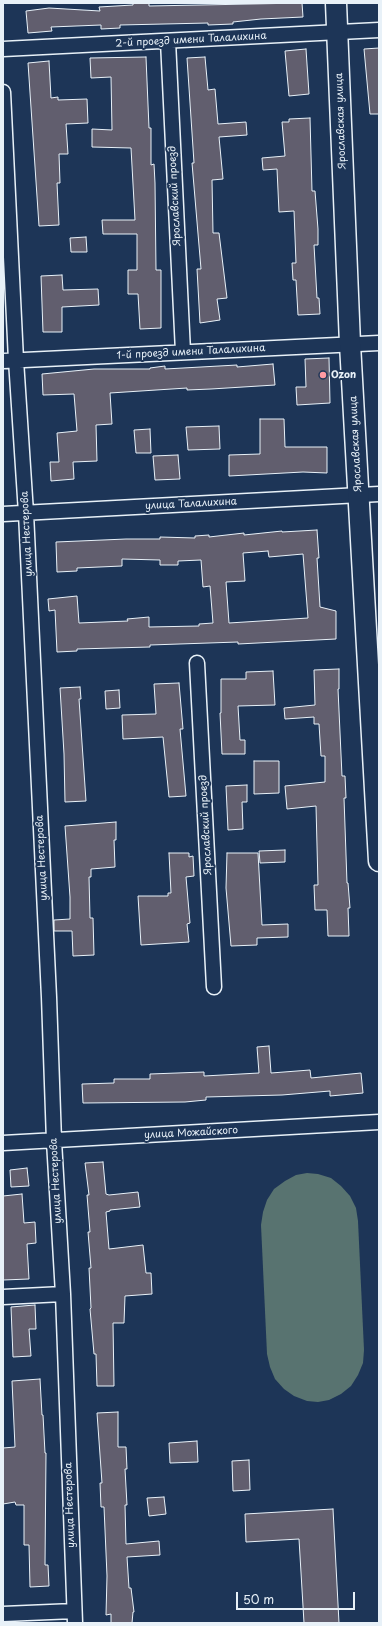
<!DOCTYPE html>
<html>
<head>
<meta charset="utf-8">
<style>
  body { margin:0 }
  #map { position:relative; width:382px; height:1626px; overflow:hidden; background:#1d3557; font-family:"Playpen Sans",sans-serif }
  canvas { display:block }
  .frame { position:absolute; inset:0; border:4px solid #e8f1f8; pointer-events:none }
  .scale { position:absolute; left:236px; top:1592px; width:119px; height:18px; box-sizing:border-box; border:2px solid #e8f1f8; border-top:0; padding-left:5px; font-size:12px; line-height:14px; white-space:nowrap; color:#e8f1f8; -webkit-text-stroke:3px #1d3557; paint-order:stroke }
</style>
</head>
<body>
<div id="map">
<canvas width="382" height="1626"></canvas>
<div class="frame"></div>
<div class="scale">50 m</div>
</div>
<script>
const g = document.querySelector('canvas').getContext('2d');
g.lineJoin = 'round';
function fill(path, color) { g.fillStyle = color; g.fill(path, 'evenodd'); }
const toPath = rows => new Path2D(rows.map(r => 'M' + r).join(''));
function stroke(path, color, width, dash) { g.strokeStyle = color; g.lineWidth = width; g.lineCap = dash ? 'butt' : 'round'; g.setLineDash(dash || []); g.stroke(path); }
function write(font, color, halo, rows, align = 'center') {
  g.font = font + ' "Playpen Sans",sans-serif'; g.lineWidth = 4; g.setLineDash([]); g.textBaseline = 'middle'; g.strokeStyle = halo; g.fillStyle = color; for (const [text, x, y, turn = 0] of rows) {
    g.save(); g.translate(x, y); g.rotate((+turn || 0) * Math.PI / 180); g.textAlign = isNaN(turn) ? turn : align; if (halo) g.strokeText(text, 0, 0); g.fillText(text, 0, 0); g.restore();
  }
}
const green = toPath([
  [307,1173,318,1174,331,1178,341,1186,350,1196,356,1208,358,1221,364,1350,363,1363,358,1375,351,1386,341,1394,329,1400,318,1402,307,1401,294,1396,284,1389,275,1379,270,1367,267,1354,261,1225,263,1212,267,1200,274,1189,285,1181,296,1175]
]);
const building = toPath([
  [133,3,149,3,149,6,302,3,303,17,261,19,233,22,233,24,208,25,208,23,120,25,120,28,101,29,101,25,51,27,52,31,28,33,26,11,49,8,100,11,99,7,133,5,133,3],
  [379,48,379,114,370,114,364,49,379,48],
  [306,49,309,94,289,96,285,51,306,49],
  [146,57,149,128,151,128,151,165,154,164,155,183,156,270,161,270,161,328,140,329,138,294,128,294,128,270,137,270,137,234,103,234,102,220,135,220,131,148,92,147,92,129,112,130,111,77,91,78,90,58,146,57],
  [205,57,208,90,215,89,218,124,246,122,247,135,219,137,223,179,212,180,213,233,219,233,227,298,217,299,220,320,200,323,197,269,201,269,192,163,194,163,187,58,205,57],
  [49,61,51,98,58,97,58,100,87,99,88,123,66,124,68,154,59,154,60,183,57,183,59,225,39,226,28,63,49,61],
  [310,118,312,191,315,191,318,229,318,245,314,245,317,298,319,298,320,314,298,315,296,280,293,280,292,263,296,263,294,211,279,212,277,169,263,170,262,158,285,156,282,122,289,122,289,119,310,118],
  [86,237,87,252,71,252,70,238,86,237],
  [62,275,63,290,98,289,99,305,62,307,62,332,43,332,41,276,62,275],
  [329,358,330,403,297,405,296,387,306,387,305,359,329,358],
  [273,364,275,385,211,389,187,390,187,388,110,393,112,424,96,425,97,461,73,462,74,479,51,481,50,462,59,462,57,433,77,431,74,394,43,395,42,374,94,369,150,369,150,368,165,366,165,369,237,365,237,367,273,364],
  [260,419,284,419,285,447,327,447,327,473,303,472,229,476,229,455,260,454,260,419],
  [219,426,220,449,188,450,186,427,219,426],
  [150,429,151,453,136,453,134,430,150,429],
  [178,455,180,479,155,480,153,456,178,455],
  [317,530,319,558,317,558,320,607,336,611,336,639,238,644,238,642,150,645,150,647,77,649,77,651,57,652,55,610,49,611,48,599,77,596,79,623,128,621,127,619,149,617,149,627,199,626,199,624,213,623,210,586,203,587,201,560,178,561,178,565,160,565,160,560,122,559,122,566,77,568,77,571,57,572,56,542,126,539,160,539,160,537,195,538,195,536,209,535,209,537,244,533,244,535,282,531,282,532,317,530],
  [268,551,269,557,303,554,308,618,229,623,226,582,245,581,243,553,268,551],
  [339,669,339,689,338,689,342,776,345,776,346,798,344,798,347,883,348,883,350,908,348,908,349,936,328,936,327,910,315,910,314,885,318,885,316,806,287,809,285,786,325,782,325,756,321,756,319,724,314,724,314,717,285,719,284,708,315,705,314,670,339,669],
  [273,671,275,705,238,706,240,740,245,740,245,754,222,754,220,713,221,713,221,679,246,679,246,672,273,671],
  [179,683,183,729,180,729,186,796,169,797,163,737,123,739,122,715,156,714,154,684,179,683],
  [80,687,81,699,79,699,86,801,65,802,64,754,60,688,80,687],
  [119,690,120,708,106,709,105,691,119,690],
  [254,761,279,761,279,793,254,794,254,761],
  [247,785,247,802,242,802,243,829,228,830,226,786,247,785],
  [116,822,116,840,114,840,115,867,91,869,91,877,89,877,90,918,93,918,94,955,73,956,72,931,54,931,54,920,70,919,70,897,65,826,116,822],
  [285,850,285,862,260,863,259,851,285,850],
  [169,853,189,853,189,857,193,856,194,876,186,877,190,923,187,924,189,942,141,945,138,896,168,896,168,893,171,893,169,853],
  [227,853,258,853,262,925,288,924,288,937,257,938,257,945,231,946,226,888,227,853],
  [269,1046,271,1073,310,1070,311,1078,361,1073,363,1093,330,1096,330,1091,282,1095,206,1097,206,1100,185,1102,83,1103,82,1084,114,1083,114,1079,150,1079,150,1074,204,1072,204,1076,259,1073,257,1047,269,1046],
  [103,1162,106,1194,109,1195,138,1192,140,1207,110,1210,110,1211,106,1212,109,1249,143,1245,146,1273,151,1273,152,1294,125,1296,124,1323,113,1323,114,1386,97,1386,96,1354,94,1354,90,1309,91,1308,89,1268,91,1268,88,1232,90,1232,87,1195,89,1195,85,1163,103,1162],
  [27,1168,29,1186,11,1187,10,1170,27,1168],
  [22,1194,24,1223,35,1222,36,1243,27,1244,29,1279,3,1280,3,1196,22,1194],
  [35,1305,36,1329,29,1329,31,1356,13,1357,11,1307,35,1305],
  [40,1379,42,1415,43,1415,45,1453,46,1453,45,1565,48,1565,49,1586,30,1587,29,1545,24,1545,24,1505,16,1505,15,1502,3,1504,3,1448,15,1447,12,1381,40,1379],
  [118,1412,118,1447,126,1447,127,1469,125,1469,127,1505,125,1505,126,1544,159,1541,160,1555,127,1557,129,1588,131,1588,134,1612,133,1612,132,1623,111,1623,111,1614,106,1615,107,1576,104,1507,101,1507,100,1483,102,1483,97,1413,118,1412],
  [197,1441,198,1462,170,1463,169,1443,197,1441],
  [249,1460,250,1490,233,1491,232,1461,249,1460],
  [164,1497,166,1514,149,1516,147,1498,164,1497],
  [333,1509,339,1623,304,1623,299,1539,246,1542,245,1514,333,1509]
]);
const street = toPath([
  [168,41,183,352],
  [3,49,379,30],
  [3,92,16,360,26,513,49,997,54,1141,63,1294,75,1623],
  [3,361,379,343],
  [3,514,379,494],
  [197,663,214,987],
  [3,1143,379,1122],
  [3,1297,63,1294],
  [3,1614,74,1611]
]);
const secondary = toPath([
  [336,3,350,344,379,861]
]);
const markers = [
  [323,375,4,"#ff9aa2"]
];
const streetNames = [
  ["2-й проезд имени Талалихина",191,40,-3],
  ["Ярославская улица",341,121,-92],
  ["Ярославский проезд",175,196,-93],
  ["1-й проезд имени Талалихина",191,352,-3],
  ["Ярославская улица",356,444,-93],
  ["улица Талалихина",191,504,-3],
  ["улица Нестерова",27,534,-93],
  ["Ярославский проезд",206,825,-93],
  ["улица Нестерова",42,858,-93],
  ["улица Можайского",191,1133,-3],
  ["улица Нестерова",56,1181,-93],
  ["улица Нестерова",70,1505,-92]
];
const poiNames = [
  ["Ozon",331,375]
];
fill(green, '#587370');
fill(building, '#615e6e');
stroke(building, '#e8f1f8', 1);
stroke(street, '#e8f1f8', 17);
stroke(secondary, '#e8f1f8', 23);
stroke(street, '#1d3557', 14);
stroke(secondary, '#1d3557', 20);
for (const [x, y, r, color] of markers) { const dot = new Path2D(); dot.arc(x, y, r, 0, 2 * Math.PI); g.fillStyle = color; g.fill(dot); stroke(dot, '#1d3557', 1.5); }
write('10px', '#e8f1f8', '#1d3557', streetNames);
write('bold 10px', '#e8f1f8', '#1d3557', poiNames, 'left');
</script>
</body>
</html>
